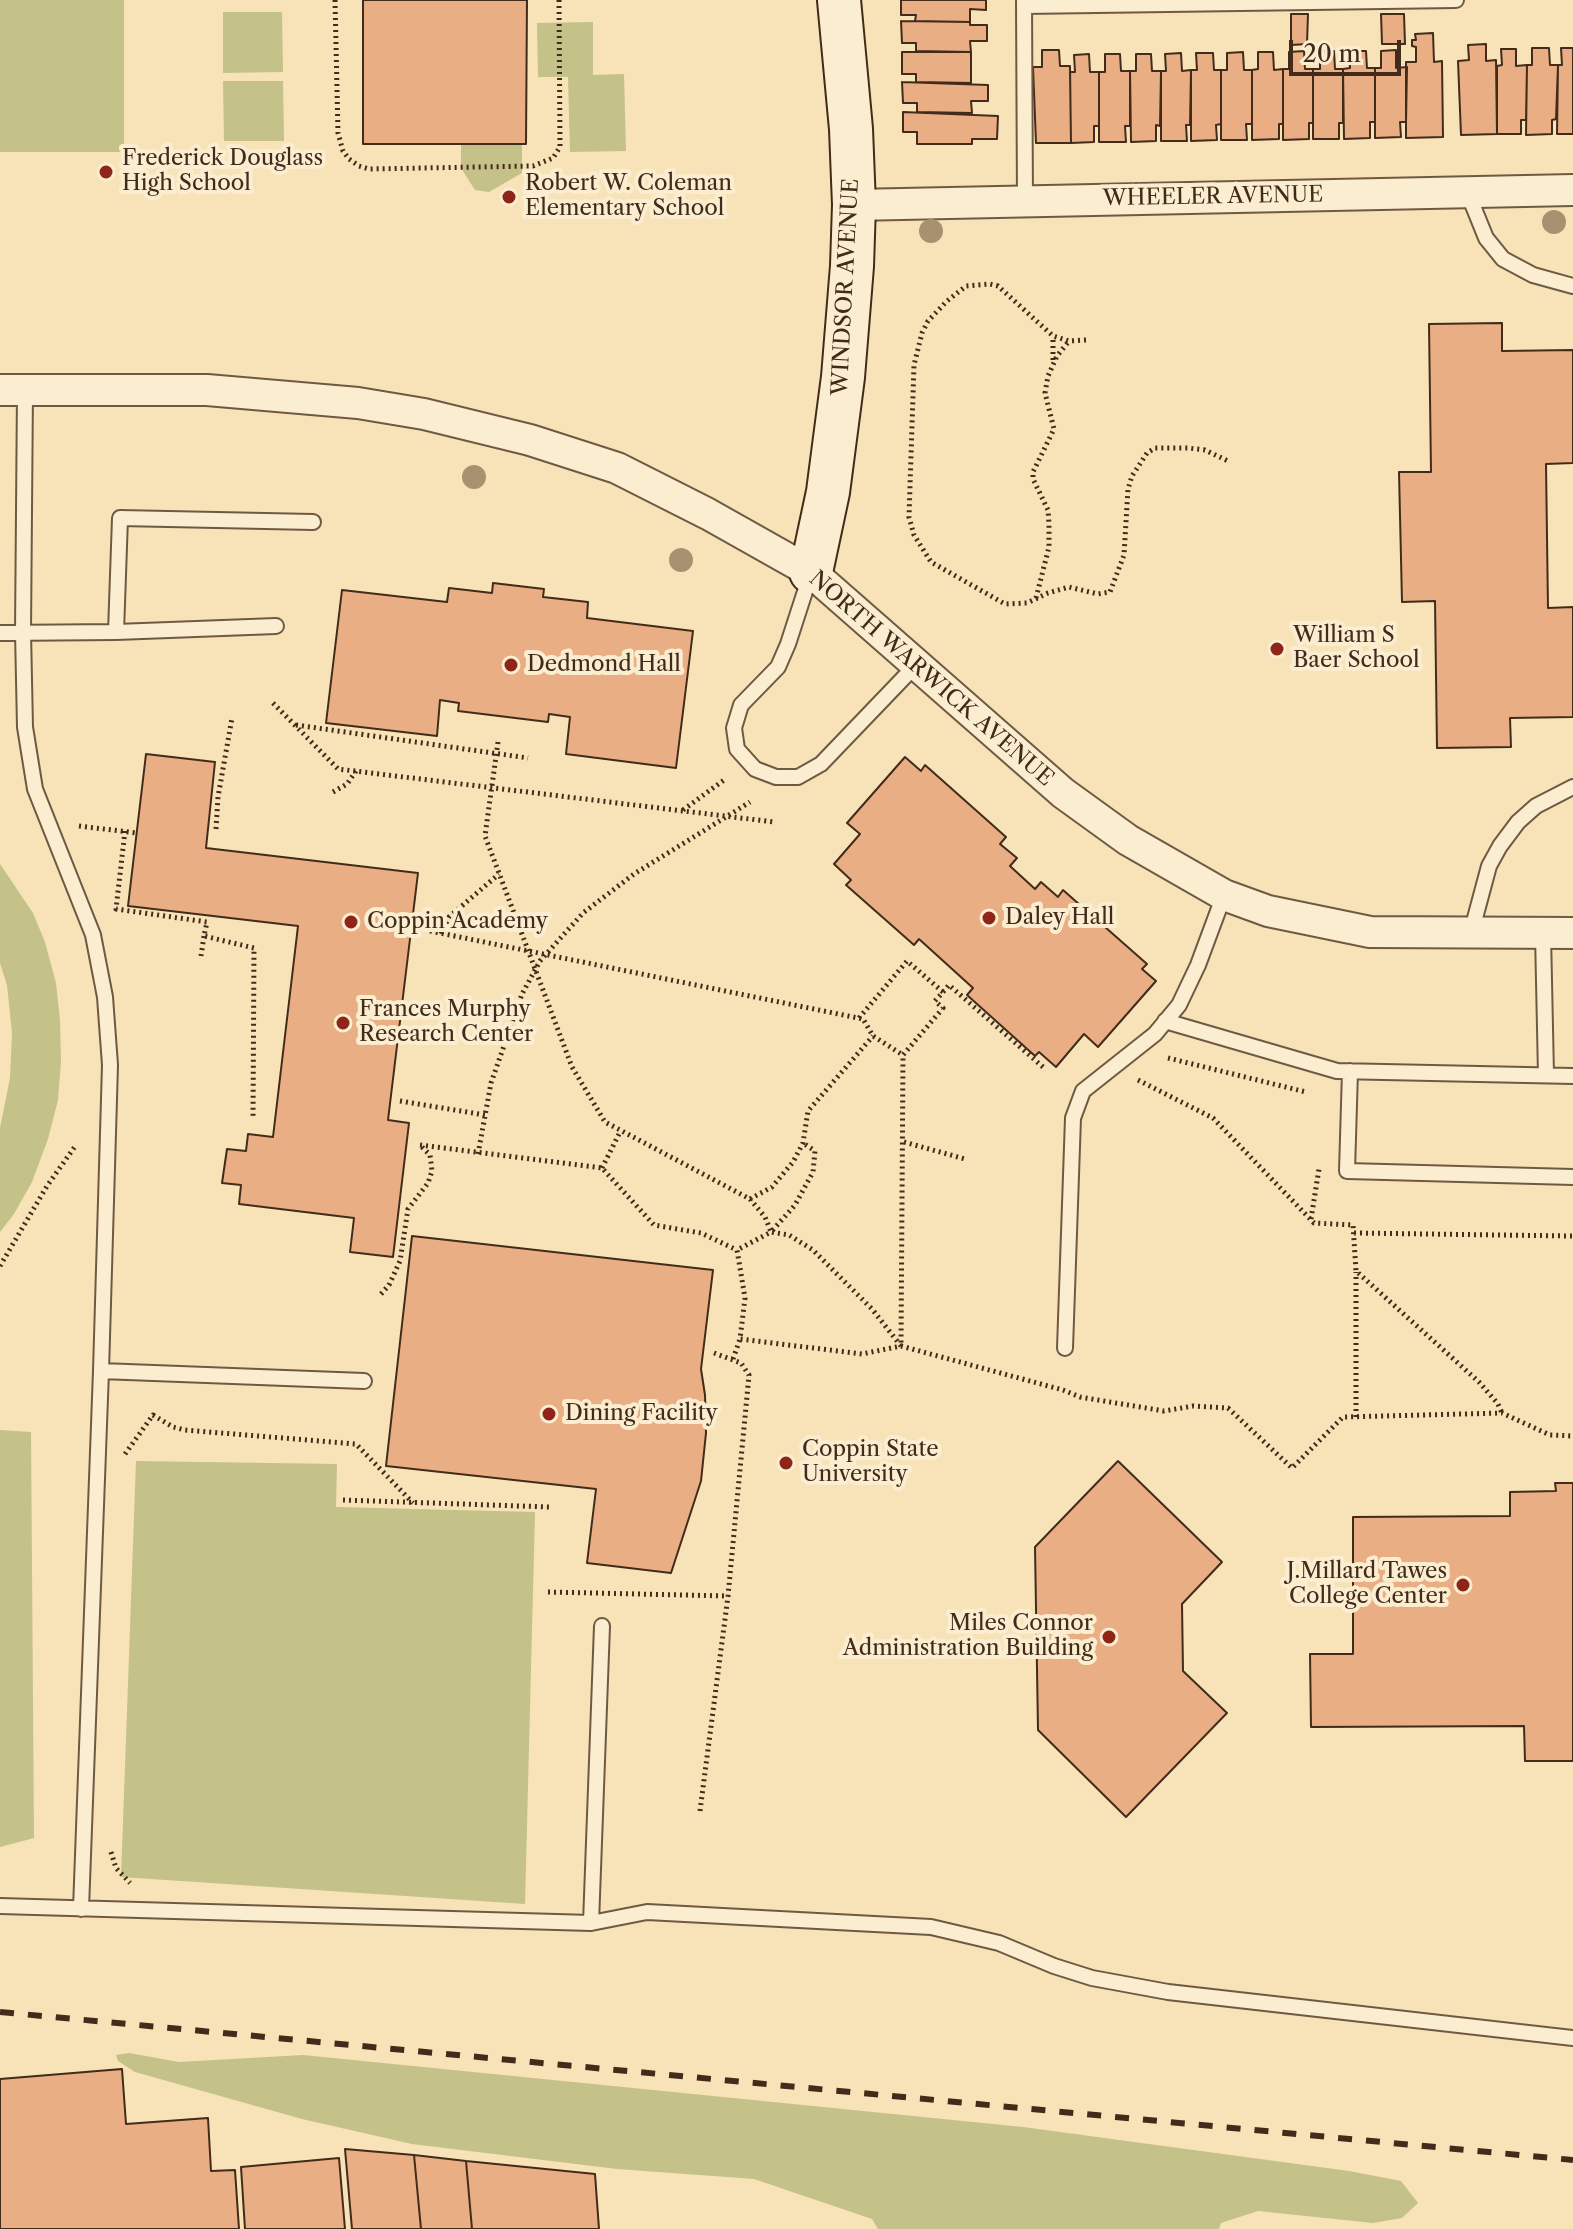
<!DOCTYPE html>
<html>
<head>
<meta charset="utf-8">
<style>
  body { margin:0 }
  #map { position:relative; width:1573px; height:2229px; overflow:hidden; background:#f7e3b7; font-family:"Libre Caslon Text",serif }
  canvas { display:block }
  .scale { position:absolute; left:1289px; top:40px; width:112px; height:36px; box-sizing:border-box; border:4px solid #432b1c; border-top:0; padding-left:10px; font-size:24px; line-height:28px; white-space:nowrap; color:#432b1c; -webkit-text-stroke:6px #faedd0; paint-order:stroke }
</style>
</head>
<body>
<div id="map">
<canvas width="1573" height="2229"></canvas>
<div class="scale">20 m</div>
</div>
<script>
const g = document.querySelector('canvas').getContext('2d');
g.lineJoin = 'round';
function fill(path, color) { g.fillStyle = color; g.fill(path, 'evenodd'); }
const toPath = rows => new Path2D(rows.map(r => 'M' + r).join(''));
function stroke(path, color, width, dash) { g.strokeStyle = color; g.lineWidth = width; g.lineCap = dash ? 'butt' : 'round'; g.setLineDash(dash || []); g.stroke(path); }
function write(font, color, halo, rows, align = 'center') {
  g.font = font + ' "Libre Caslon Text",serif'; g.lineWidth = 8; g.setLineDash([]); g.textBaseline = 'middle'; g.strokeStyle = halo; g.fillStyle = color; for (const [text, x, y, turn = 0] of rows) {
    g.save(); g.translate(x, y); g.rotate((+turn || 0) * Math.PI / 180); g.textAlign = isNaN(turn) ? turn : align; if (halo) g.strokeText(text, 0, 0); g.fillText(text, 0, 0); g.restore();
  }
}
const green = toPath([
  [0,0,124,0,124,152,0,152],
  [223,12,282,12,283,72,223,73],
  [593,22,593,75,624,74,626,151,570,152,568,77,538,77,537,23],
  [223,81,283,81,284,141,224,141],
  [461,143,522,144,522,173,489,192,475,190,461,168],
  [0,864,33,913,45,942,56,983,60,1020,61,1061,58,1100,48,1139,32,1182,14,1214,0,1232,0,1128,10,1078,12,1033,7,985,0,963],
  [0,1430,31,1432,34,1838,0,1847],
  [136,1461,337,1464,336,1507,535,1512,525,1904,121,1877],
  [129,2053,179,2062,303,2055,1023,2127,1349,2171,1401,2181,1418,2203,1402,2218,1373,2223,1258,2211,1221,2223,1219,2229,878,2229,872,2219,754,2179,617,2169,412,2144,302,2119,135,2072,118,2061,116,2055]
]);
const building = toPath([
  [363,0,527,0,526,144,363,144,363,0],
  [901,0,986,0,986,10,970,9,970,22,915,21,916,15,901,15,901,0],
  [1291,14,1308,14,1307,44,1291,45,1291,14],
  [1381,14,1404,14,1405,44,1382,44,1381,14],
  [901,21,970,22,970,25,987,25,987,41,970,41,971,52,916,51,916,43,902,43,901,21],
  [1433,33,1434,62,1442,61,1443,137,1406,138,1406,62,1416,62,1416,47,1412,46,1412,40,1416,40,1415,34,1433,33],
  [1486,44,1486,61,1496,60,1497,134,1461,135,1458,61,1469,60,1468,45,1486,44],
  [1532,48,1549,48,1550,65,1558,65,1556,119,1552,120,1552,134,1526,135,1527,65,1532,65,1532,48],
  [1561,48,1573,48,1573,134,1557,134,1558,65,1562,65,1561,48],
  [1501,49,1516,49,1516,66,1527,65,1526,120,1521,120,1521,134,1497,134,1497,66,1502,65,1501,49],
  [1042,50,1059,50,1060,66,1070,66,1071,143,1036,143,1033,67,1042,67,1042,50],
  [1396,50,1396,68,1407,67,1406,122,1400,122,1401,137,1375,138,1375,68,1381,68,1381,51,1396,50],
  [1304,51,1305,69,1313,69,1313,123,1309,123,1309,139,1283,140,1283,69,1289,69,1289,52,1304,51],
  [1320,51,1334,51,1335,69,1343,69,1343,123,1339,123,1339,139,1313,139,1313,69,1320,69,1320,51],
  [1349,51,1366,51,1367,68,1375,68,1375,122,1370,122,1370,138,1344,139,1343,69,1350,68,1349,51],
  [902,52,971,52,971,83,916,82,916,74,902,74,902,52],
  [1243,52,1244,70,1252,70,1252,124,1246,124,1247,140,1221,140,1221,70,1227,70,1227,53,1243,52],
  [1258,52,1273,52,1274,70,1283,69,1283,124,1279,124,1279,139,1252,140,1252,70,1258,69,1258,52],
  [1181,53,1182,71,1191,70,1190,125,1186,125,1187,141,1161,141,1161,71,1166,71,1165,54,1181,53],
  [1196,53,1213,53,1214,70,1221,70,1221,124,1216,125,1217,140,1191,141,1191,70,1197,70,1196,53],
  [1089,54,1090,72,1099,72,1099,126,1094,126,1094,142,1071,143,1070,72,1075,72,1074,55,1089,54],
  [1105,54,1120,54,1121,71,1130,71,1130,126,1125,126,1126,142,1099,142,1099,72,1105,72,1105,54],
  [1136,54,1151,54,1152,71,1161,71,1160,126,1156,125,1156,141,1131,142,1130,71,1136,71,1136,54],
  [902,82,988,85,988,101,971,101,972,113,917,112,917,103,903,103,902,82],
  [903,112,998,116,997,139,972,139,972,144,917,144,917,132,903,132,903,112],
  [1502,323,1502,351,1573,350,1573,463,1546,464,1548,608,1573,607,1573,717,1510,718,1511,747,1437,748,1435,601,1402,602,1399,472,1431,472,1429,324,1502,323],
  [493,583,544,589,543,597,588,602,587,618,693,631,676,768,566,754,570,717,549,714,548,722,458,711,459,703,440,700,437,736,326,723,342,590,447,602,449,588,492,593,493,583],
  [146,754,215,762,206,848,418,873,388,1120,409,1123,393,1257,350,1252,354,1218,239,1204,241,1185,222,1183,227,1149,246,1151,248,1134,273,1137,298,926,128,906,146,754],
  [905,757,921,771,925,765,1006,837,1000,844,1017,858,1010,866,1035,889,1041,882,1058,897,1063,890,1147,964,1142,969,1156,981,1098,1047,1084,1034,1056,1067,1039,1052,1035,1056,967,995,973,988,919,939,914,945,846,885,851,880,834,864,860,834,847,823,905,757],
  [412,1236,713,1270,701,1369,705,1395,706,1433,701,1481,671,1573,587,1563,596,1489,386,1466,412,1236],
  [1118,1461,1222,1562,1182,1604,1183,1671,1227,1713,1126,1817,1038,1730,1035,1547,1118,1461],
  [1555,1483,1573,1483,1573,1761,1525,1761,1524,1726,1311,1727,1310,1654,1353,1654,1353,1517,1510,1516,1510,1492,1556,1491,1555,1483],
  [122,2069,126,2124,208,2118,211,2171,235,2170,239,2229,0,2229,0,2079,122,2069],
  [345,2149,414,2155,421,2229,352,2229,345,2149],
  [414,2155,466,2161,472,2229,421,2229,414,2155],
  [339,2158,345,2229,245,2229,241,2167,339,2158],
  [466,2161,595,2174,599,2229,472,2229,466,2161]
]);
const path = toPath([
  [335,0,338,133,343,151,349,159,359,166,369,169,533,166,553,158,560,147,559,0],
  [1086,340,1069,341,1053,336,998,286,990,284,966,286,947,301,928,321,922,333,914,365,909,517,914,535,931,562,1005,604,1027,603,1048,593,1069,587,1098,594,1110,592,1124,555,1128,489,1132,476,1147,453,1155,448,1188,448,1205,450,1228,461],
  [1053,360,1053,336],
  [1036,598,1049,547,1049,524,1048,510,1033,479,1033,472,1054,429,1045,393,1048,376,1057,356,1069,341],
  [273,703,338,769,774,822],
  [296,725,528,758],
  [498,742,485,836,572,1067,605,1122,750,1199,765,1217,771,1232,795,1205,813,1172,815,1151,803,1143],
  [333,792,347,784,356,771],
  [683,810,724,780],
  [79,826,137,833],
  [216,829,218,797,232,718],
  [125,831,116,909,207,922,204,936,254,948,253,1119],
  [430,931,863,1019,873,1036,903,1055],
  [441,934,449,917,499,874],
  [201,956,204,936],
  [943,992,949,985,1043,1067],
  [859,1018,907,961,943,992,935,1001,943,1008,903,1055,901,1345],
  [1168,1058,1306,1092],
  [1138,1080,1213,1118,1314,1223,1353,1225,1356,1271,1479,1382,1498,1404,1502,1413],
  [400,1101,485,1115],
  [904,1142,965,1159],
  [420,1145,602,1168,654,1225,701,1233,737,1250],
  [478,1154,491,1083,522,994,540,961,583,913,634,874,750,802],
  [602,1168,620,1132],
  [750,1199,772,1187,793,1162,803,1143,808,1111,873,1036],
  [1311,1219,1319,1169],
  [1354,1233,1573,1236],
  [0,1266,47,1186,76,1145],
  [381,1294,389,1285,400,1261,408,1209,428,1183,432,1171,430,1155,421,1146],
  [901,1346,872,1309,813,1250,789,1235,771,1232,737,1250,745,1298,740,1339,862,1354,901,1346,1063,1390,1080,1397,1164,1411,1193,1406,1228,1408,1292,1468,1343,1417,1502,1413,1550,1435,1573,1436],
  [733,1359,740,1339],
  [1356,1417,1356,1272],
  [125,1454,153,1415,173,1427,185,1430,356,1444,413,1503],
  [343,1500,550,1507],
  [548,1592,728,1596],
  [700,1811,728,1596,749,1375,741,1363,714,1353],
  [111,1852,116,1868,130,1883]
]);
const lane = toPath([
  [1024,0,1025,201],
  [1024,6,1456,0],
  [1467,191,1486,238,1503,259,1533,275,1573,286],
  [25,390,23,632,25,727,35,789,93,935,105,997,110,1065,101,1371,81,1909],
  [810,576,788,644,778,667,741,705,734,728,737,749,755,769,776,777,798,777,821,764,915,666],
  [116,632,120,518,313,522],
  [0,633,116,632,276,626],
  [1471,933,1489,866,1500,846,1518,822,1536,806,1573,787],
  [1543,934,1546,1075],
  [1165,1021,1337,1071,1573,1076],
  [1350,1071,1347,1171,1573,1177],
  [1065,1348,1073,1118,1083,1091,1155,1034,1179,1005,1198,965,1224,895],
  [101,1371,364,1381],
  [0,1906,591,1923,647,1912,931,1927,999,1943,1054,1966,1092,1978,1168,1992,1573,2038],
  [591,1923,602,1626]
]);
const street = toPath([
  [854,205,1573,190],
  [0,390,207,390,358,403,424,414,530,440,617,468,708,514,811,572,1063,793,1128,840,1224,895,1268,911,1370,932,1573,933]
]);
const secondary = toPath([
  [811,572,828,492,843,377,852,266,854,205,851,129,839,0]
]);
const rail = toPath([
  [0,2012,1573,2160]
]);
const trees = [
  [1554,222],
  [931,231],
  [474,477],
  [681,560]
];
const markers = [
  [106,172,8,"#8f2418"],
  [509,197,8,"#8f2418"],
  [1277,649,8,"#8f2418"],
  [511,665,8,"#8f2418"],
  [989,918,8,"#8f2418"],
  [351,922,8,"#8f2418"],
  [343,1023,8,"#8f2418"],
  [549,1414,8,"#8f2418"],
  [786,1463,8,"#8f2418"],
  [1463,1585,8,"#8f2418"],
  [1109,1637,8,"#8f2418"]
];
const poiNames = [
  ["Frederick Douglass",122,159],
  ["High School",122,184],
  ["Robert W. Coleman",525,184],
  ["Elementary School",525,209],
  ["William S",1293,636],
  ["Baer School",1293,661],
  ["Dedmond Hall",527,665],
  ["Daley Hall",1005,918],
  ["Coppin Academy",367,922],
  ["Frances Murphy",359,1010],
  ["Research Center",359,1035],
  ["Dining Facility",565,1414],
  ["Coppin State",802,1450],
  ["University",802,1475],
  ["J.Millard Tawes",1447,1572,"right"],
  ["College Center",1447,1597,"right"],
  ["Miles Connor",1093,1624,"right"],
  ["Administration Building",1093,1649,"right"]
];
const streetNames = [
  ["WHEELER AVENUE",1213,197,-1],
  ["WINDSOR AVENUE",846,287,-87],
  ["NORTH WARWICK AVENUE",931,679,41]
];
fill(green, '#c4c189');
fill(building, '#e9ae84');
stroke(building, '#432b1c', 2);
stroke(lane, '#705943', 18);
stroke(street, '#705943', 34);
stroke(secondary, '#432b1c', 46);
stroke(path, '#432b1c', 5, [2, 4]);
stroke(lane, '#faedd0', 14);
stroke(street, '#faedd0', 30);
stroke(secondary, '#faedd0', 42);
stroke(rail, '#432b1c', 6, [14, 14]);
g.fillStyle = '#a69271';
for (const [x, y] of trees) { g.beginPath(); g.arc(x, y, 12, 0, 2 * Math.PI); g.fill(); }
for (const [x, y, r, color] of markers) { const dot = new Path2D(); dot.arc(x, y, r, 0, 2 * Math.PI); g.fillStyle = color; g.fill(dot); stroke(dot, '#faedd0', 3); }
write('22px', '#432b1c', '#faedd0', poiNames, 'left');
write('22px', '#432b1c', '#faedd0', streetNames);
</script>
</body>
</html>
